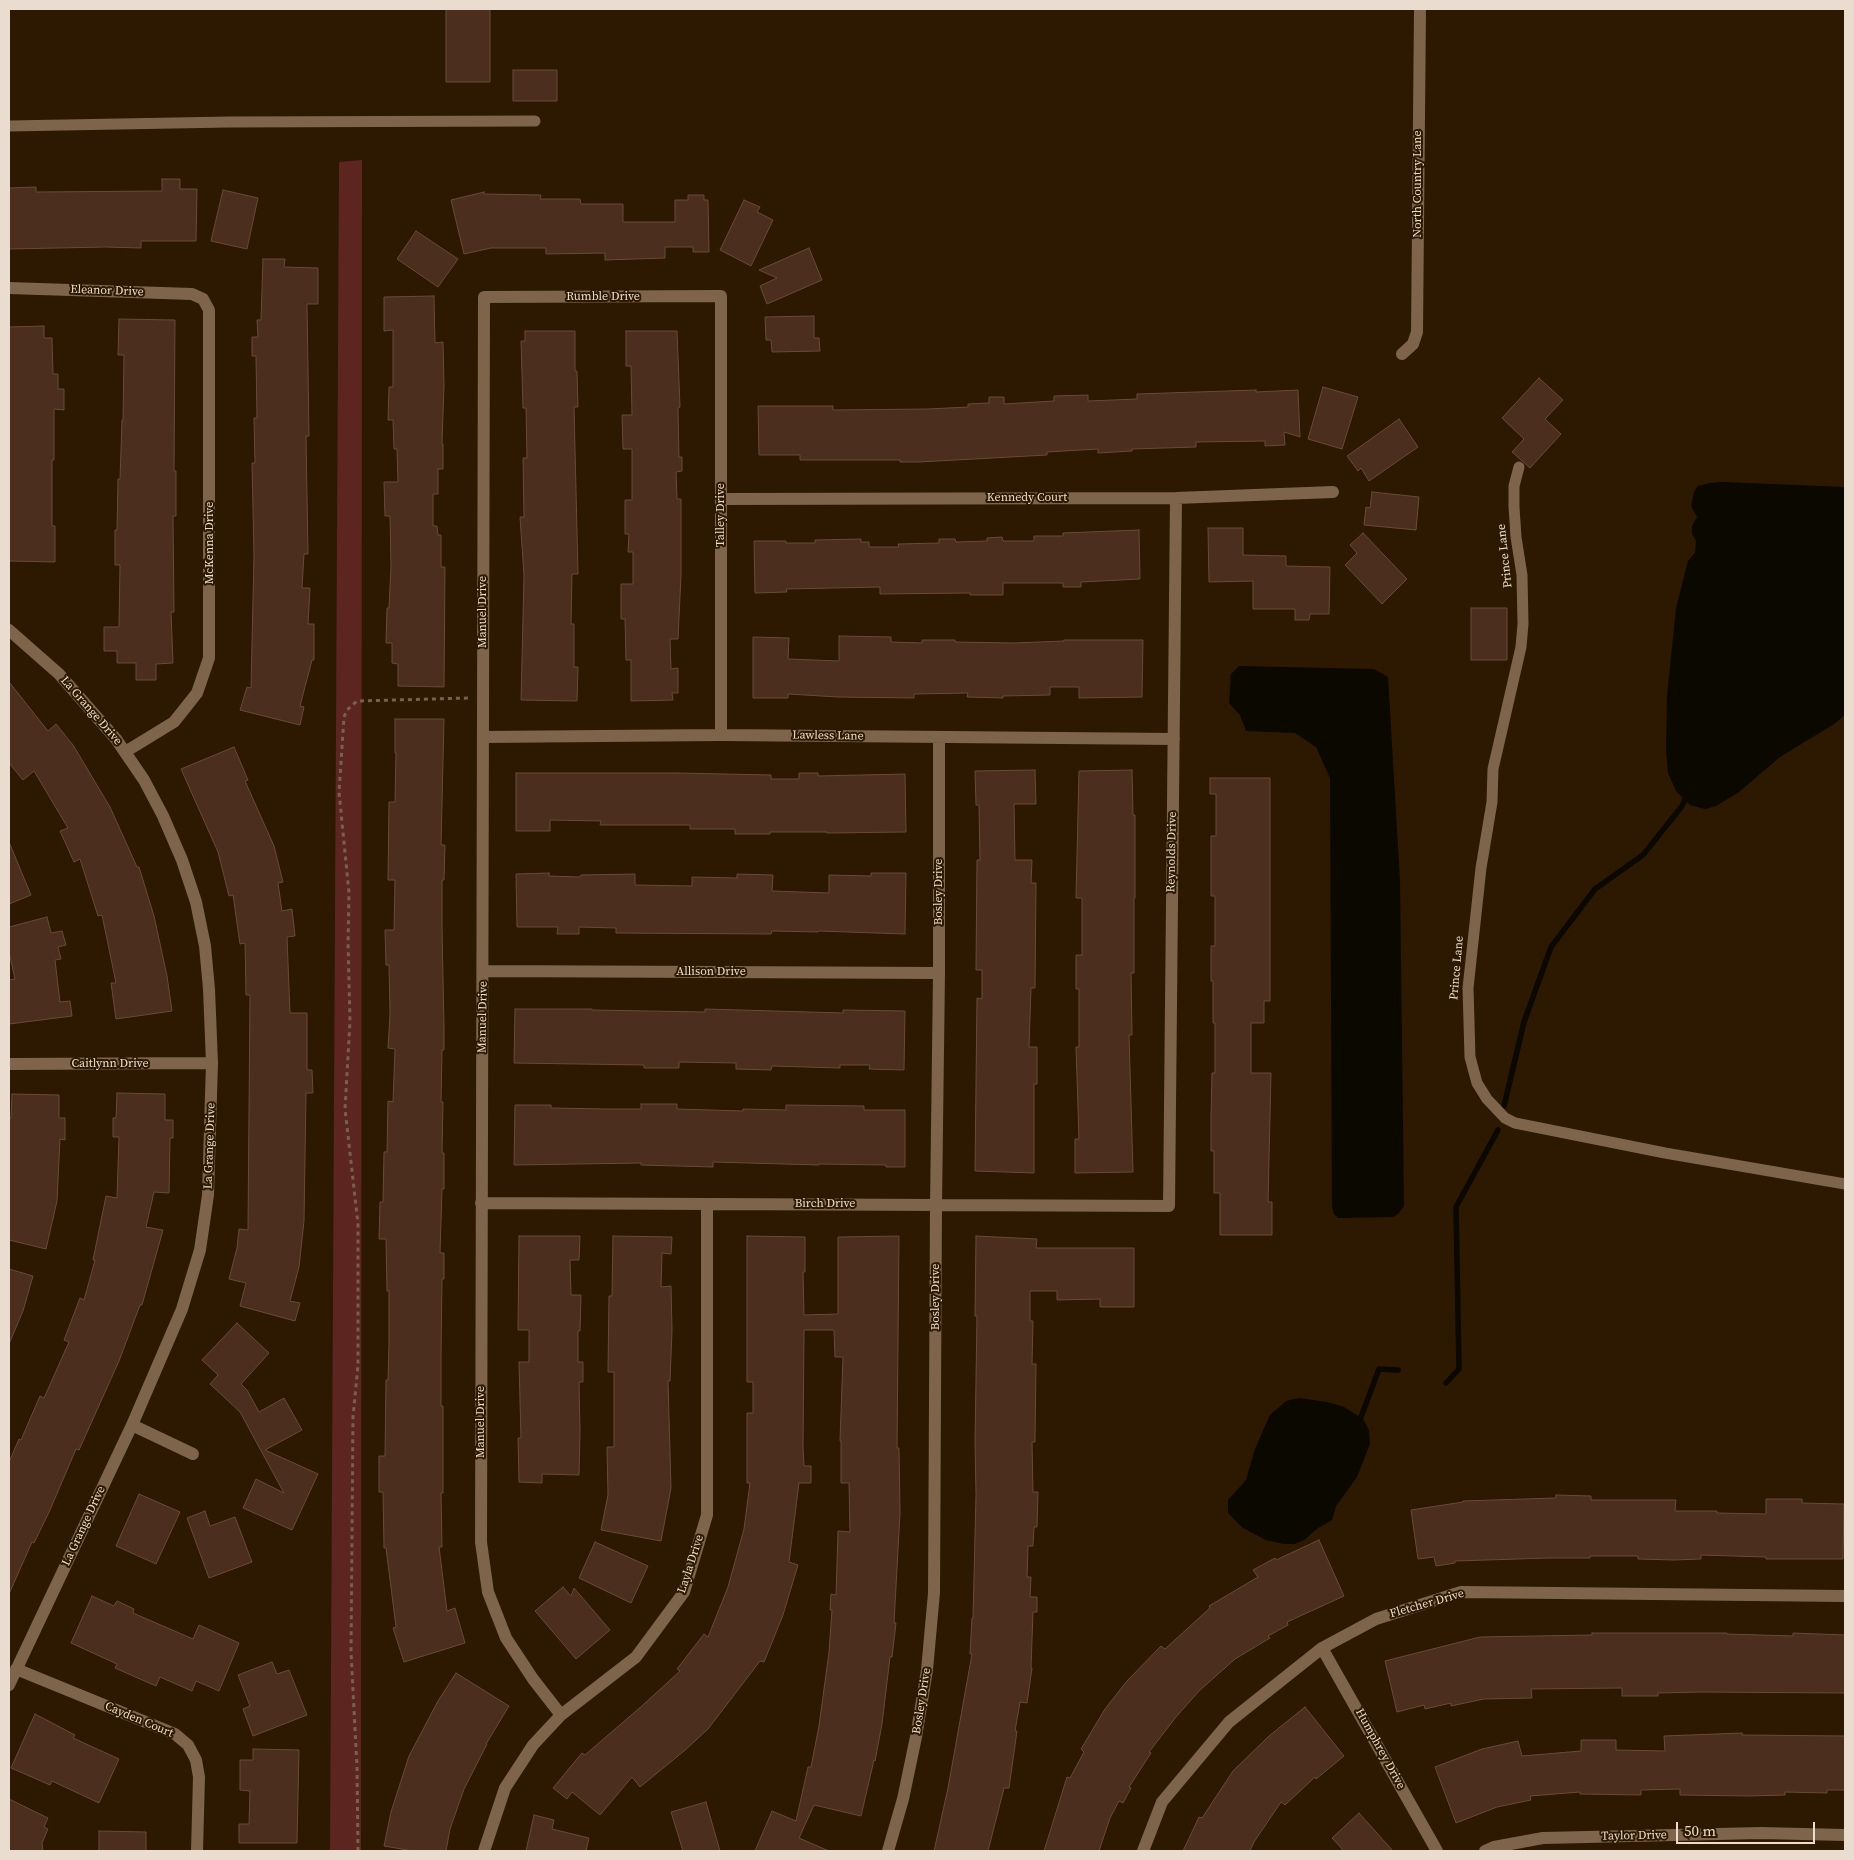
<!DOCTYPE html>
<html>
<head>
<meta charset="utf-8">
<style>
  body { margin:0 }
  #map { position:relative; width:1854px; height:1860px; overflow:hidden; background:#2d1801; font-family:"Source Serif 4",serif }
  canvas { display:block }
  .frame { position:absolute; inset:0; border:10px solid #eadcce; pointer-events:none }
  .scale { position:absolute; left:1676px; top:1822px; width:139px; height:22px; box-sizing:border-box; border:2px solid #eadcce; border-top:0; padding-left:6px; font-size:15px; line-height:18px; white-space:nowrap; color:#eadcce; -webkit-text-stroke:4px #2d1801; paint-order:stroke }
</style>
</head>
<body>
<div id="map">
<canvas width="1854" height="1860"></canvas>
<div class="frame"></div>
<div class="scale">50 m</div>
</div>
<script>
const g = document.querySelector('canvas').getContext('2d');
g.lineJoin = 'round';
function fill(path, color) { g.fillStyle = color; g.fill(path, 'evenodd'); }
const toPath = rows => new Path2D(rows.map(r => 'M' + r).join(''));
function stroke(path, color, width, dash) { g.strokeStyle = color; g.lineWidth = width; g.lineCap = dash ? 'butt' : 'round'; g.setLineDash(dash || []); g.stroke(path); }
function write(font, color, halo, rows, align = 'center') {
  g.font = font + ' "Source Serif 4",serif'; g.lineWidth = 4; g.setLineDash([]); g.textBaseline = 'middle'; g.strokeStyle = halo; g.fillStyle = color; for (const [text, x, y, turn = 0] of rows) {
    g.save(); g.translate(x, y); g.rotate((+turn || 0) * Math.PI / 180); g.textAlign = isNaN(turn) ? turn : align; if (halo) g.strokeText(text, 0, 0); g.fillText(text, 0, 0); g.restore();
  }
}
const green = toPath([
  [362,160,361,1851,330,1851,339,162]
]);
const water = toPath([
  [1723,482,1845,487,1845,715,1834,724,1780,757,1739,792,1716,806,1705,809,1690,805,1676,791,1668,773,1666,751,1667,696,1676,608,1688,561,1695,553,1696,541,1692,534,1692,526,1697,517,1691,506,1694,492,1698,486,1710,483],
  [1239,666,1374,669,1388,677,1400,881,1404,1206,1399,1213,1393,1217,1338,1218,1334,1214,1332,1207,1330,778,1316,747,1295,733,1246,731,1240,715,1229,703,1231,674],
  [1299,1398,1327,1402,1344,1407,1363,1419,1369,1430,1370,1444,1357,1477,1336,1506,1332,1520,1318,1528,1304,1540,1295,1544,1284,1544,1266,1540,1243,1528,1228,1513,1228,1500,1246,1480,1255,1449,1270,1415,1286,1401]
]);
const stream = toPath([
  [1504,1106,1524,1022,1551,947,1595,889,1643,855,1682,806,1687,795],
  [1446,1383,1459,1369,1456,1207,1498,1130],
  [1358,1425,1379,1369,1398,1370]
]);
const building = toPath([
  [446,9,490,9,490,82,446,82,446,9],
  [513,70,557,70,557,101,513,101,513,70],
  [162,179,180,179,180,189,197,189,196,241,141,241,141,248,105,247,9,249,9,188,36,187,36,192,162,191,162,179],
  [223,190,258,198,247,249,211,241,223,190],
  [484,192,484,194,541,195,540,199,580,199,581,204,623,204,623,222,675,222,675,200,688,200,688,195,704,195,704,200,708,200,709,252,693,252,693,247,665,247,665,258,605,260,605,253,546,254,546,248,491,248,464,254,451,200,484,192],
  [744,200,760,207,757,212,773,220,751,266,720,250,744,200],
  [416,231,458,259,438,287,397,259,416,231],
  [809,248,822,280,767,304,760,286,777,278,759,270,809,248],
  [263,259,285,259,284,267,318,268,318,304,307,304,309,436,306,436,308,554,304,554,302,588,310,588,308,624,314,624,314,660,312,660,300,706,304,707,300,725,240,710,247,687,251,688,254,555,252,463,255,463,254,418,257,418,256,356,252,356,252,337,258,337,257,320,261,320,263,259],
  [434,296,435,343,443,342,444,385,442,444,443,444,443,469,438,469,438,494,433,494,433,526,437,526,438,535,441,535,441,567,445,567,444,687,398,686,398,664,392,663,392,643,386,643,387,608,389,608,391,566,390,516,385,516,384,482,398,482,397,449,394,449,393,420,388,420,389,387,393,387,393,330,384,331,384,297,434,296],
  [814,316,814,338,819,338,820,351,772,352,771,340,766,340,765,317,814,316],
  [119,319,175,320,174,471,176,471,176,516,173,516,174,612,171,612,173,663,156,664,156,680,136,680,136,663,117,663,117,651,104,651,104,627,119,627,120,565,115,565,115,530,117,530,118,479,120,479,122,420,123,420,124,355,118,355,119,319],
  [44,326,44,338,52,338,53,374,58,374,58,389,64,389,64,410,54,409,54,460,52,460,52,526,55,526,55,562,9,561,9,327,44,326],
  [525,331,575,331,575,371,577,371,578,407,574,407,578,574,572,574,571,624,574,624,574,667,578,667,577,701,521,700,524,575,520,517,524,517,523,458,527,458,526,408,523,408,521,341,525,341,525,331],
  [626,331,677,331,680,407,678,408,679,457,682,457,682,471,676,472,677,499,681,499,681,575,678,639,670,639,671,669,678,668,678,693,672,693,673,700,631,701,631,660,626,660,625,619,621,619,621,584,633,584,633,552,628,552,629,534,625,534,625,500,632,500,632,449,623,449,622,415,632,415,631,366,626,366,626,331],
  [1539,378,1563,400,1545,419,1561,434,1530,468,1512,452,1524,439,1502,418,1539,378],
  [1323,387,1358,397,1342,449,1308,439,1323,387],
  [1256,390,1256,392,1298,390,1300,437,1284,432,1285,445,1265,446,1265,441,1196,442,1196,447,1132,449,1132,451,1098,453,1098,449,1047,452,1047,455,919,462,900,462,900,460,800,460,800,455,759,455,758,406,833,406,833,410,928,409,968,407,968,404,989,403,989,397,1004,397,1004,404,1054,401,1054,396,1088,395,1088,401,1137,399,1137,394,1256,390],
  [1399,419,1418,447,1369,481,1361,468,1358,471,1347,456,1399,419],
  [1372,492,1419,497,1416,530,1364,525,1366,507,1370,508,1372,492],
  [1208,528,1243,528,1243,555,1286,556,1286,566,1330,567,1329,614,1310,614,1309,620,1295,620,1295,609,1253,609,1253,581,1209,582,1208,528],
  [1139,530,1140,579,1081,582,1081,587,1063,587,1063,583,1003,583,1003,595,970,595,970,593,880,594,880,587,786,589,787,592,755,593,754,541,786,541,786,543,815,543,815,540,861,539,861,542,869,542,869,547,899,547,898,544,939,543,939,539,955,539,956,542,987,541,987,538,1002,537,1003,541,1034,541,1034,536,1063,536,1063,533,1139,530],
  [1363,533,1407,579,1382,604,1345,565,1357,553,1350,545,1363,533],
  [1471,608,1507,608,1507,660,1471,660,1471,608],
  [839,636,891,637,891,642,922,643,922,640,955,640,955,642,1014,643,1064,641,1064,640,1143,640,1142,697,1079,698,1079,687,1050,687,1050,695,1003,696,1003,698,967,697,968,693,914,694,914,698,838,697,788,694,788,698,753,698,753,637,789,638,788,659,839,661,839,636],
  [9,682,48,731,56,724,73,745,110,807,137,867,139,867,154,916,167,976,172,1011,116,1019,111,983,116,983,102,915,98,916,80,859,74,862,60,831,68,828,34,771,23,780,9,763,9,682],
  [395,719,444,719,441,845,445,845,444,880,442,880,442,926,444,1029,444,1050,442,1050,441,1102,443,1102,442,1153,444,1153,444,1189,442,1189,440,1253,444,1253,444,1279,442,1279,441,1355,441,1406,443,1406,443,1493,441,1493,442,1547,439,1547,447,1611,455,1608,465,1643,404,1662,393,1628,396,1627,386,1548,384,1548,383,1492,379,1492,379,1456,385,1456,386,1380,388,1380,389,1344,389,1291,387,1291,386,1239,379,1239,380,1202,383,1202,384,1152,387,1152,388,1101,393,1102,395,1049,388,1048,390,1014,389,965,386,965,385,930,394,930,395,880,388,880,389,802,395,802,396,753,395,753,395,719],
  [234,747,248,780,245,781,274,846,283,882,278,883,282,911,292,909,295,936,287,937,290,1013,307,1013,307,1070,312,1070,313,1093,306,1093,304,1221,299,1267,290,1301,300,1303,295,1321,240,1306,246,1283,229,1279,237,1248,239,1229,248,1230,250,995,246,995,245,943,240,944,233,895,229,896,218,852,181,769,234,747],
  [1035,770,1036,804,1014,804,1015,860,1032,860,1031,883,1036,883,1035,988,1031,988,1029,1047,1037,1047,1037,1084,1034,1084,1034,1173,975,1171,977,998,982,999,982,970,976,970,977,860,980,860,979,805,976,805,975,771,1035,770],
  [1132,770,1133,815,1135,815,1135,898,1134,898,1134,973,1131,973,1132,1035,1129,1035,1133,1172,1075,1173,1075,1139,1079,1139,1076,1047,1079,1047,1079,989,1076,989,1076,955,1082,955,1082,898,1076,898,1079,771,1132,770],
  [516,773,679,773,771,775,771,779,799,779,799,773,818,773,818,776,905,774,906,832,827,833,827,832,770,832,770,834,735,834,735,829,690,829,690,825,600,825,601,821,550,820,550,831,516,831,516,773],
  [1210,778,1270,778,1270,1001,1264,1001,1264,1023,1251,1023,1251,1073,1271,1073,1268,1202,1272,1202,1272,1235,1220,1235,1220,1193,1214,1193,1214,1151,1211,1151,1211,1115,1212,1073,1215,1073,1215,1023,1213,1023,1213,981,1211,981,1211,946,1215,946,1215,896,1211,896,1211,836,1216,836,1216,794,1210,794,1210,778],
  [9,842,31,895,9,904,9,842],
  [549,873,549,876,580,877,581,875,635,874,635,885,692,886,692,877,737,878,737,874,773,875,772,891,829,893,829,875,871,876,871,873,906,873,905,934,819,931,818,932,772,931,771,934,616,933,616,928,579,927,579,934,557,934,558,927,517,927,516,874,549,873],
  [47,917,51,933,62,931,66,945,58,947,61,959,55,960,60,1002,70,1001,72,1016,9,1024,9,980,15,979,9,952,9,927,47,917],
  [515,1009,592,1009,592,1010,705,1012,705,1009,843,1013,843,1010,905,1011,904,1070,869,1069,870,1065,840,1065,840,1068,772,1066,771,1070,736,1069,736,1063,679,1062,679,1068,644,1068,644,1065,514,1063,515,1009],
  [117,1093,165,1094,165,1120,173,1120,173,1138,170,1138,169,1193,154,1192,146,1227,163,1230,142,1305,140,1305,119,1361,79,1450,76,1449,50,1510,34,1543,32,1542,9,1594,9,1462,19,1439,21,1440,40,1396,44,1398,69,1342,64,1340,80,1298,84,1300,95,1260,93,1260,106,1196,117,1198,119,1137,113,1137,113,1118,116,1118,117,1093],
  [12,1094,59,1095,59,1118,65,1118,65,1140,60,1139,57,1201,46,1249,9,1240,9,1118,11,1118,12,1094],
  [641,1104,677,1104,677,1109,743,1111,743,1109,786,1110,786,1105,864,1106,864,1110,905,1110,905,1167,886,1167,886,1165,819,1164,819,1165,713,1162,713,1167,641,1165,641,1163,514,1165,515,1105,551,1105,551,1108,607,1109,641,1109,641,1104],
  [519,1236,580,1236,579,1260,570,1260,571,1295,581,1295,580,1331,578,1331,578,1362,583,1362,583,1382,579,1382,580,1431,579,1475,542,1474,542,1483,519,1482,518,1438,521,1438,519,1362,529,1362,529,1330,518,1330,519,1236],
  [613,1236,672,1237,671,1254,662,1253,661,1287,671,1286,672,1330,670,1381,668,1381,671,1488,661,1541,601,1530,608,1495,607,1447,614,1447,614,1372,608,1372,609,1296,612,1296,613,1236],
  [747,1236,805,1237,805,1272,803,1272,804,1315,838,1314,838,1237,899,1236,897,1448,899,1448,900,1513,894,1623,896,1623,892,1657,890,1657,882,1724,875,1761,874,1760,861,1816,814,1805,799,1838,829,1851,755,1851,772,1811,796,1821,808,1767,811,1767,819,1726,829,1652,832,1610,830,1610,831,1594,836,1595,838,1531,850,1532,849,1483,841,1483,841,1441,840,1441,843,1357,835,1357,834,1330,804,1330,803,1447,804,1466,811,1466,811,1483,799,1483,789,1562,798,1565,783,1615,764,1662,760,1661,708,1729,684,1751,640,1787,632,1777,600,1815,572,1792,567,1799,553,1788,582,1753,585,1755,643,1705,680,1671,677,1669,704,1634,708,1637,728,1587,744,1529,750,1483,747,1483,747,1413,753,1413,753,1382,747,1382,747,1236],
  [976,1236,1037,1239,1036,1248,1134,1248,1134,1307,1100,1307,1100,1299,1057,1300,1057,1291,1030,1291,1030,1321,1033,1321,1032,1364,1036,1364,1035,1442,1032,1442,1033,1492,1038,1492,1037,1527,1034,1527,1033,1546,1028,1546,1027,1577,1031,1577,1030,1597,1037,1597,1037,1612,1033,1612,1031,1667,1032,1668,1027,1703,1020,1702,1015,1731,1017,1731,1009,1788,1004,1788,988,1851,934,1851,948,1788,972,1654,970,1654,972,1618,973,1618,976,1495,975,1442,977,1316,975,1316,976,1236],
  [9,1269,33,1276,23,1311,9,1344,9,1269],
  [237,1323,269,1353,241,1384,247,1390,259,1412,284,1398,302,1430,265,1450,318,1474,292,1530,243,1508,256,1479,284,1493,240,1412,210,1384,218,1375,202,1360,237,1323],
  [139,1494,180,1512,156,1564,116,1546,139,1494],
  [1556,1495,1591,1496,1591,1500,1676,1500,1675,1511,1717,1511,1717,1513,1766,1514,1766,1499,1802,1499,1802,1503,1844,1504,1843,1559,1766,1559,1766,1557,1701,1555,1701,1559,1674,1560,1638,1559,1638,1556,1590,1556,1590,1558,1549,1558,1455,1561,1455,1563,1436,1566,1434,1557,1418,1559,1411,1510,1463,1502,1463,1501,1556,1498,1556,1495],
  [205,1511,210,1526,235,1517,252,1562,209,1578,187,1518,205,1511],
  [1319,1540,1344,1596,1287,1622,1288,1625,1268,1636,1270,1638,1235,1659,1199,1691,1176,1717,1149,1752,1151,1753,1129,1787,1131,1788,1123,1803,1119,1801,1110,1818,1099,1851,1044,1851,1067,1777,1070,1778,1084,1752,1081,1749,1105,1709,1127,1681,1161,1646,1165,1649,1210,1608,1209,1606,1258,1577,1253,1570,1275,1558,1276,1560,1319,1540],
  [595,1542,648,1566,631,1603,579,1578,595,1542],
  [563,1587,571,1596,574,1588,610,1630,576,1659,535,1611,563,1587],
  [92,1596,114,1606,117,1601,134,1609,133,1613,193,1639,199,1625,239,1643,219,1691,196,1681,192,1691,160,1677,156,1686,115,1668,117,1664,71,1643,92,1596],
  [1592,1633,1727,1633,1727,1634,1793,1636,1793,1633,1845,1635,1845,1693,1700,1692,1658,1693,1658,1696,1622,1696,1622,1688,1531,1689,1532,1698,1484,1699,1451,1706,1451,1703,1425,1709,1424,1705,1397,1712,1385,1661,1480,1637,1592,1635,1592,1633],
  [272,1662,277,1674,289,1670,307,1715,253,1736,243,1709,250,1706,238,1675,272,1662],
  [456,1673,509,1706,486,1744,487,1744,464,1789,450,1829,446,1851,413,1851,384,1846,391,1812,409,1756,438,1701,456,1673],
  [1305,1707,1344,1756,1316,1779,1315,1777,1285,1805,1281,1802,1254,1842,1250,1851,1183,1851,1199,1817,1202,1818,1233,1771,1269,1736,1305,1707],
  [35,1714,75,1735,73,1738,119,1759,99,1803,52,1781,50,1785,11,1768,35,1714],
  [1742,1733,1742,1735,1845,1736,1845,1790,1827,1790,1827,1793,1785,1792,1785,1795,1749,1796,1680,1795,1680,1789,1641,1790,1641,1795,1580,1794,1580,1792,1530,1796,1531,1800,1497,1807,1456,1823,1435,1767,1482,1749,1518,1741,1522,1756,1581,1751,1581,1740,1616,1740,1616,1750,1665,1751,1664,1736,1742,1733],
  [253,1749,299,1750,297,1843,239,1843,239,1824,249,1824,250,1791,240,1790,240,1760,253,1760,253,1749],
  [9,1799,48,1818,44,1827,48,1829,42,1843,43,1851,9,1851,9,1799],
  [706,1802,720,1851,683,1851,671,1812,706,1802],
  [1359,1813,1393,1851,1344,1851,1332,1838,1359,1813],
  [534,1815,554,1820,552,1829,589,1838,586,1851,526,1851,534,1815],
  [99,1831,146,1832,146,1851,99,1851,99,1831]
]);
const path = toPath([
  [358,1851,357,1767,351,1652,353,1417,358,1365,358,1224,345,1109,350,1021,348,943,349,893,339,792,344,717,347,710,357,701,470,698]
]);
const lane = toPath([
  [9,126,229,122,535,121],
  [1519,467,1514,486,1514,507,1516,537,1522,575,1523,624,1521,647,1493,769,1492,802,1481,868,1468,988,1470,1057,1477,1083,1487,1099,1505,1118,1515,1123,1665,1153,1845,1184]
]);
const street = toPath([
  [9,288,192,294,203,299,209,310,209,658,197,693,174,722,125,752],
  [1402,354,1413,344,1417,332,1420,9],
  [721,499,1176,498,1333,492],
  [9,630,59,674,116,739,144,780,163,816,182,860,196,902,205,946,209,989,212,1063,208,1195,200,1250,182,1309,132,1425,9,1685],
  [483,737,721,735,1174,739],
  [483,971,939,973],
  [9,1064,212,1063],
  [481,1203,1169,1206,1176,498],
  [132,1425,193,1454],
  [1322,1648,1437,1851],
  [16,1669,175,1734,188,1745,196,1760,199,1777,197,1851],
  [561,1715,533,1679,506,1638,488,1592,481,1542,484,297,721,296,721,735],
  [484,1851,505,1788,533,1745,561,1715,636,1657,684,1592,707,1515,707,1204],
  [888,1851,903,1799,916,1737,927,1670,934,1593,936,1205,939,973,939,737],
  [1143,1851,1162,1802,1229,1722,1322,1648,1376,1619,1461,1592,1845,1596],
  [1485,1851,1494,1847,1543,1838,1761,1833,1845,1835]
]);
const streetNames = [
  ["North Country Lane",1418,184,-90],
  ["Eleanor Drive",107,291,2],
  ["Rumble Drive",603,297],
  ["Kennedy Court",1027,498],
  ["Talley Drive",721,515,-90],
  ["McKenna Drive",210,543,-90],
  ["Prince Lane",1505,556,-96],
  ["Manuel Drive",483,612,-90],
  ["La Grange Drive",91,711,49],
  ["Lawless Lane",828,736,1],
  ["Reynolds Drive",1172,852,-89],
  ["Bosley Drive",939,892,-90],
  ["Prince Lane",1457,968,-85],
  ["Allison Drive",711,972],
  ["Manuel Drive",483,1017,-89],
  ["Caitlynn Drive",110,1064],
  ["La Grange Drive",210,1146,-88],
  ["Birch Drive",825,1204],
  ["Bosley Drive",936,1297,-90],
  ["Manuel Drive",481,1422,-90],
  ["La Grange Drive",84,1526,-65],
  ["Layla Drive",691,1564,-72],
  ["Fletcher Drive",1427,1604,-16],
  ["Bosley Drive",922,1701,-81],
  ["Cayden Court",139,1720,23],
  ["Humphrey Drive",1380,1749,61],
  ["Taylor Drive",1634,1836,-1]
];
fill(green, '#5d251f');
fill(water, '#0b0800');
stroke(stream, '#0b0800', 5.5);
fill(building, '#4b2e1e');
stroke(building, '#694a3a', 1);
stroke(path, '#74614e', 3, [4, 4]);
stroke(lane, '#7d644b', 11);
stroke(street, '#7d644b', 12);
write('12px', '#eadcce', '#2d1801', streetNames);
</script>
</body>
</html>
